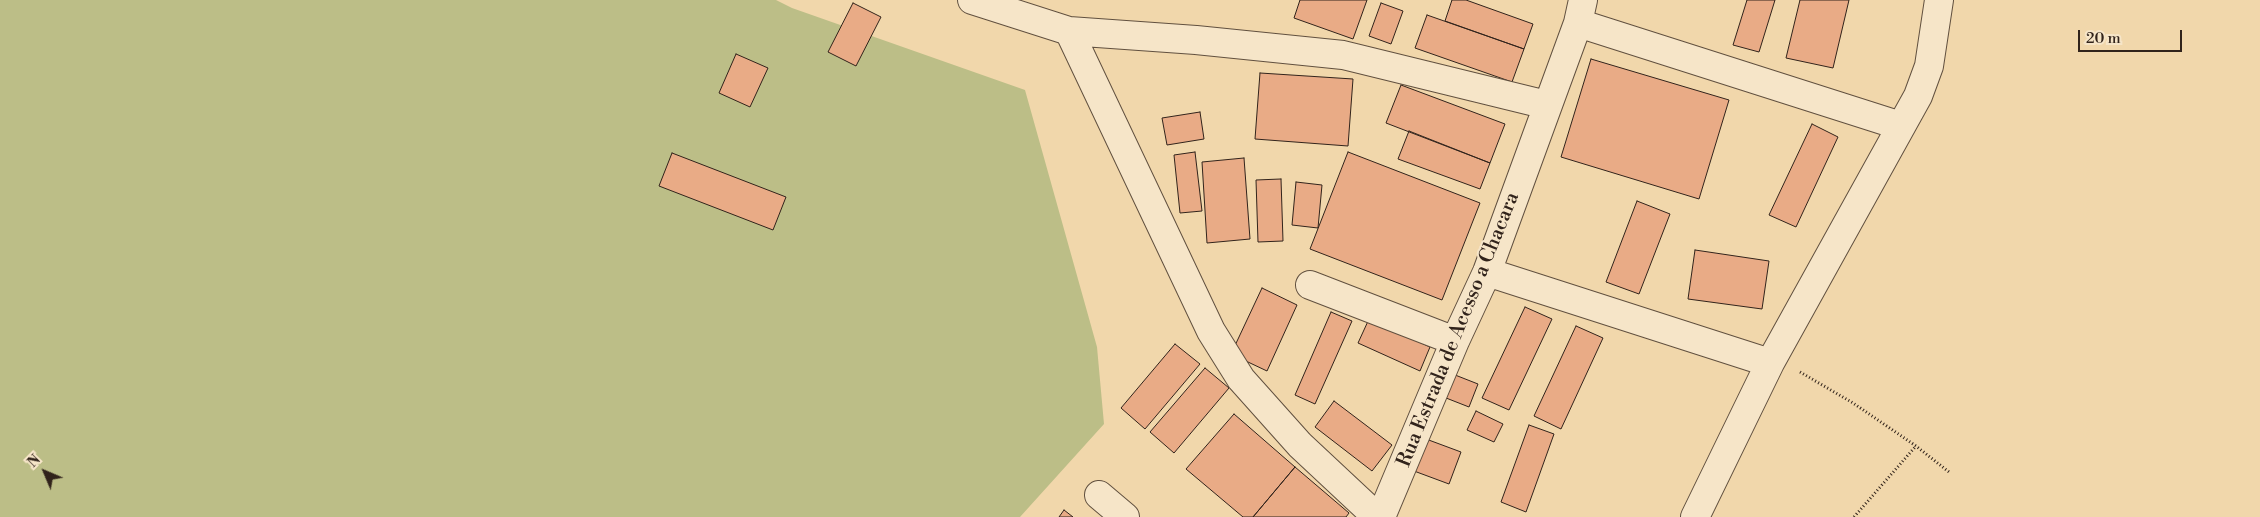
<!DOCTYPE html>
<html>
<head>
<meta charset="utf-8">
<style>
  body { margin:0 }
  #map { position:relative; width:2260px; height:517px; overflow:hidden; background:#f1d7ab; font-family:"Libre Bodoni",serif }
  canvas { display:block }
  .north { position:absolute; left:20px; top:447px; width:50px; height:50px; -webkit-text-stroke:4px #f6e5c8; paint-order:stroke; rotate:315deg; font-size:14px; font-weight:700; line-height:20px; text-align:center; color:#31231b }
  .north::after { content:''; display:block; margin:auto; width:18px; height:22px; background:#31231b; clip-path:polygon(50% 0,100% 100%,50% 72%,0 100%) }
  .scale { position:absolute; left:2078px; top:30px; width:104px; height:22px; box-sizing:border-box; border:2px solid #31231b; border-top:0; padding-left:6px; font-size:15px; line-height:18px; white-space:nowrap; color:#31231b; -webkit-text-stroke:4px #f6e5c8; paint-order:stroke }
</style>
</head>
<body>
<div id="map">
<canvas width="2260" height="517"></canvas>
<div class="north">N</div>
<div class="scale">20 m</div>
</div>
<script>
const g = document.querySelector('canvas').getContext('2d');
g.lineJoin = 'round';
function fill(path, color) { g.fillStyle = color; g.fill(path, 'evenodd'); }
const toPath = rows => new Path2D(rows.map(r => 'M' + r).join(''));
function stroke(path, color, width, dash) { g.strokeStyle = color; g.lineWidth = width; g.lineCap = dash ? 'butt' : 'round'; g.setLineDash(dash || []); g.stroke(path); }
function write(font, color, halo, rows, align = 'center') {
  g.font = font + ' "Libre Bodoni",serif'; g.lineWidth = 4; g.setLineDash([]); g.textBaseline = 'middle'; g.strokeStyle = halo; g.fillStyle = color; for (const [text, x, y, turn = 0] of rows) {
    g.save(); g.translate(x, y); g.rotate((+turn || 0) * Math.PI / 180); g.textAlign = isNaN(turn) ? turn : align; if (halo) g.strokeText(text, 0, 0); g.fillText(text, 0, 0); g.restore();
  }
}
const green = toPath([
  [0,0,776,0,792,8,1025,90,1097,347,1104,424,1020,517,0,517]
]);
const building = toPath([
  [1300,0,1367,0,1353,39,1294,18,1300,0],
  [1452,0,1466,0,1533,24,1524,49,1445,21,1452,0],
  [1747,0,1775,0,1759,52,1733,45,1747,0],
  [1800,0,1849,0,1833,68,1786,58,1800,0],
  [853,3,881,17,856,66,828,52,853,3],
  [1381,3,1403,11,1391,44,1369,36,1381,3],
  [1427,15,1524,49,1512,82,1415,48,1427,15],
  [736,54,768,68,750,107,719,93,736,54],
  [1591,59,1729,100,1699,199,1561,157,1591,59],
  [1260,73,1353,79,1348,146,1255,139,1260,73],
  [1401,85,1505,124,1490,163,1386,123,1401,85],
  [1200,112,1204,139,1167,145,1162,118,1200,112],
  [1812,124,1838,137,1796,227,1769,215,1812,124],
  [1409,131,1490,163,1480,189,1398,159,1409,131],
  [1195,152,1202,211,1180,213,1174,155,1195,152],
  [1348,152,1480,203,1442,300,1310,249,1348,152],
  [672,153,786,197,773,230,659,186,672,153],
  [1244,158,1250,239,1207,243,1202,162,1244,158],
  [1281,179,1283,241,1258,242,1256,180,1281,179],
  [1296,182,1322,185,1318,228,1292,225,1296,182],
  [1637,201,1670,214,1639,294,1606,282,1637,201],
  [1695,250,1769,261,1762,309,1688,299,1695,250],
  [1262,288,1297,305,1267,371,1231,354,1262,288],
  [1525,307,1552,319,1509,410,1482,398,1525,307],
  [1331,312,1352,321,1315,404,1295,395,1331,312],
  [1369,319,1430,347,1420,371,1358,343,1369,319],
  [1576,326,1603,338,1561,429,1534,416,1576,326],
  [1175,344,1200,364,1145,429,1121,408,1175,344],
  [1205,368,1229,388,1174,453,1150,432,1205,368],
  [1450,373,1478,384,1469,407,1441,396,1450,373],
  [1334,401,1392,445,1372,471,1315,427,1334,401],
  [1476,411,1503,424,1494,442,1467,430,1476,411],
  [1234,414,1295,467,1253,517,1243,517,1186,469,1234,414],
  [1529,425,1554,434,1526,512,1501,502,1529,425],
  [1426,439,1461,452,1449,484,1414,471,1426,439],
  [1295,467,1349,513,1346,517,1253,517,1295,467],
  [1064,510,1073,517,1059,517,1064,510]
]);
const path = toPath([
  [1800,372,1853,403,1916,446,1949,472],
  [1854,517,1916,446]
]);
const minor = toPath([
  [972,0,1069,31,1196,40,1343,55,1547,105],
  [1578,23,1901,126],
  [1069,31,1211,331,1241,379,1300,445,1377,517],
  [1487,272,1770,363],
  [1310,285,1455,341],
  [1099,495,1125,517],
  [1381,517,1455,341,1487,272,1578,23,1583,0],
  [1695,517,1770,363,1918,96,1929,66,1939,0]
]);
const streetNames = [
  ["Rua Estrada de Acesso a Chacara",1459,330,-68]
];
fill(green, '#bcbe87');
fill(building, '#e9ab86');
stroke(building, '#31231b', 1);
stroke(minor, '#61503f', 30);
stroke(path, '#31231b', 3, [1, 2.5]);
stroke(minor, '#f6e5c8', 28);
write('20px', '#31231b', '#f6e5c8', streetNames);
</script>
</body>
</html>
